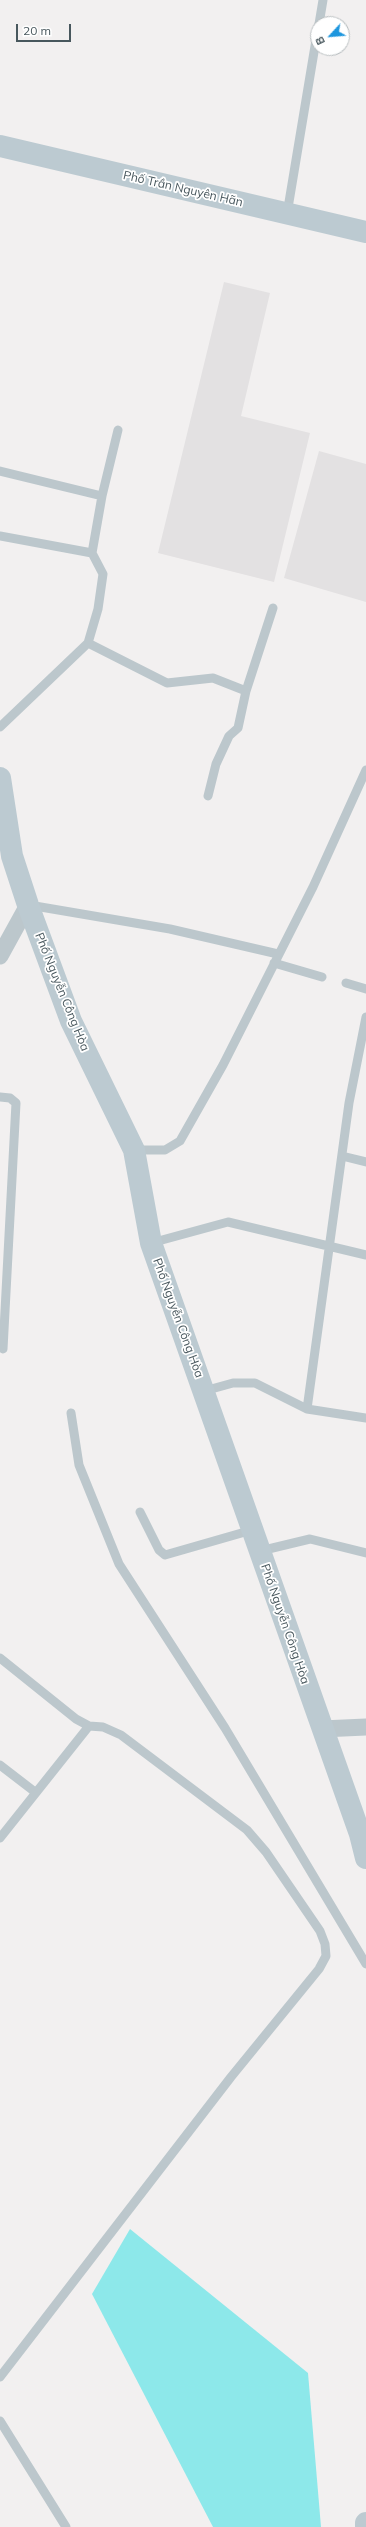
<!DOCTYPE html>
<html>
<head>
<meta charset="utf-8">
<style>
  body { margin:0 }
  #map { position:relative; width:366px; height:2527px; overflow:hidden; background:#f2f0f0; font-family:Mulish,sans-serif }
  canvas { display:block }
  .north { position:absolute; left:310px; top:16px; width:40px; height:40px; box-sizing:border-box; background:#fff; border:1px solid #b6bcbe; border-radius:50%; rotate:244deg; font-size:11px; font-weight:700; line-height:16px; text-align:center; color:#48575d }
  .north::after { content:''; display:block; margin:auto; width:14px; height:18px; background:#1d96de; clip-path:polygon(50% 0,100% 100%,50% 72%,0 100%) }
  .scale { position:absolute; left:16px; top:24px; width:55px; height:18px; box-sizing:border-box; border:2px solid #48575d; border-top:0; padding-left:5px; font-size:12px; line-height:14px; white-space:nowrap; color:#48575d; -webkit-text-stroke:3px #fff; paint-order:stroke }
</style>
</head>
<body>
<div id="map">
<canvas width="366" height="2527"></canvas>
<div class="north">B</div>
<div class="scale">20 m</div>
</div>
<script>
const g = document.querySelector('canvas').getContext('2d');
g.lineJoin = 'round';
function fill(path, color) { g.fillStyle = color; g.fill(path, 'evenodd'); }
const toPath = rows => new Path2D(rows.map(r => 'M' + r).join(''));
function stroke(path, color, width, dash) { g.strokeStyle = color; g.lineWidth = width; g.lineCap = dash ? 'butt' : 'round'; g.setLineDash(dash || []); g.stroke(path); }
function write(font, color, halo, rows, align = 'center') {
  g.font = font + ' Mulish,sans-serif'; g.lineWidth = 3.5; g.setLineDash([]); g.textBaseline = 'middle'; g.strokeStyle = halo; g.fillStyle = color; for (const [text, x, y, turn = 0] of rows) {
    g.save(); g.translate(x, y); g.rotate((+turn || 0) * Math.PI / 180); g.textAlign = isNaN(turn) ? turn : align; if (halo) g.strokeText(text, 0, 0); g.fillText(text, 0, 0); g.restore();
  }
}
const education = toPath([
  [224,282,270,293,241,416,310,433,274,582,158,553],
  [319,451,366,464,366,602,284,578]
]);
const water = toPath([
  [130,2229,308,2373,321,2527,213,2527,92,2294]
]);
const lane = toPath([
  [319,24,323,0],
  [287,214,318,28],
  [0,471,102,496],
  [0,536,92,553],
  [88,643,98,609,103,574,92,553,102,496,118,430],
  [0,727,88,643,167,683,213,678,246,691],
  [208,796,216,764,229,736,238,728,246,691,273,608],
  [29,905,170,929,278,954],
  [274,963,322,977],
  [346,983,366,989],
  [0,1097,10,1098,16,1103,3,1349],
  [134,1150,165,1150,180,1141,223,1065,313,887,366,770],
  [342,1156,366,1162],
  [151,1243,228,1222,366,1255],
  [204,1391,233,1383,255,1383,307,1409,349,1103,366,1017],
  [307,1409,366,1418],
  [71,1413,79,1465,119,1564,225,1728,366,1964],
  [140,1512,159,1550,165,1555,252,1530],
  [260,1551,310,1539,366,1553],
  [0,1658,76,1719,89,1726,103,1727,121,1735,247,1830,266,1852,320,1931,325,1944,326,1956,319,1969,231,2077,0,2377],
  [0,1765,35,1792],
  [0,1838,89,1726],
  [0,2421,66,2527]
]);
const street = toPath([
  [0,956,28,905],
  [322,1729,366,1727]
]);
const secondary = toPath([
  [0,146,366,232],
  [0,778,12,856,28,905,71,1021,134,1150,151,1243,360,1834,366,1858],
  [366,2527,366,2523]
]);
const streetNames = [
  ["Phố Trần Nguyên Hãn",183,189,13],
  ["Phố Nguyễn Công Hòa",62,992,68],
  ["Phố Nguyễn Công Hòa",178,1318,70],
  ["Phố Nguyễn Công Hòa",285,1624,71]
];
fill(education, '#e3e1e2');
fill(water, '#8de8ea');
stroke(lane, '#bcc7cc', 9);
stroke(street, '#bcc7cc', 17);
stroke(secondary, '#bccad1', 22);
write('12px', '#48575d', '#fff', streetNames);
</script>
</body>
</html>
